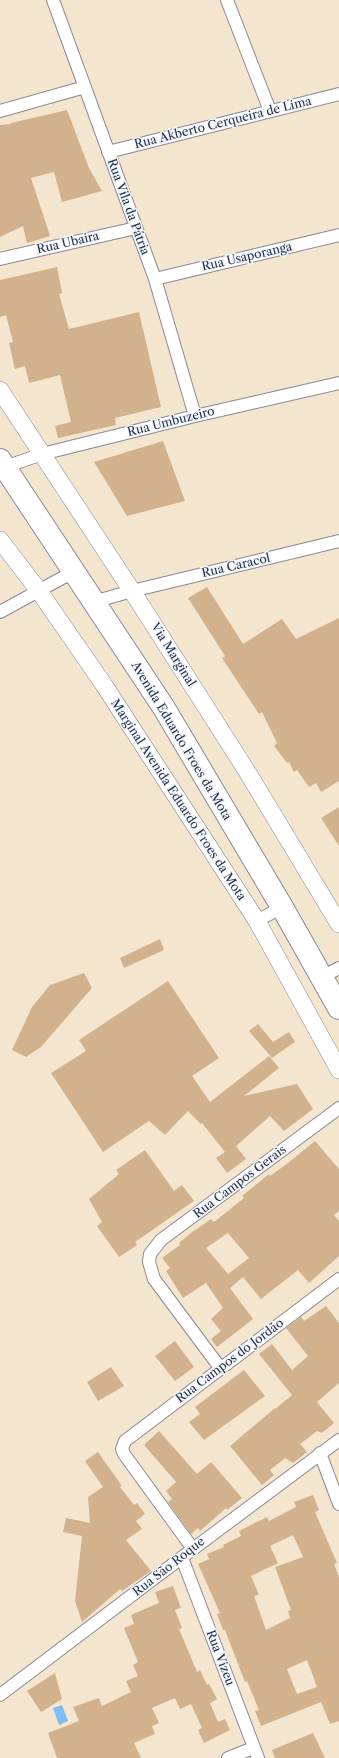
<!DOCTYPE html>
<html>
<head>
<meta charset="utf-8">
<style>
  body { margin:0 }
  canvas { display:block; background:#f4e5cf }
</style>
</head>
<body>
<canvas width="339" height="1758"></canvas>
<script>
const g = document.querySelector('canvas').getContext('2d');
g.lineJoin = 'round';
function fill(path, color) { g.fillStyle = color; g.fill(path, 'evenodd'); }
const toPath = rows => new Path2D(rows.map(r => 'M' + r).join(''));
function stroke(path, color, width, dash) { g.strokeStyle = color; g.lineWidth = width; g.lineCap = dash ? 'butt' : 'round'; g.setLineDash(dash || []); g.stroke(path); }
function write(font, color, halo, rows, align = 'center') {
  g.font = font + ' "Libre Caslon Text",serif'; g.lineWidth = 3; g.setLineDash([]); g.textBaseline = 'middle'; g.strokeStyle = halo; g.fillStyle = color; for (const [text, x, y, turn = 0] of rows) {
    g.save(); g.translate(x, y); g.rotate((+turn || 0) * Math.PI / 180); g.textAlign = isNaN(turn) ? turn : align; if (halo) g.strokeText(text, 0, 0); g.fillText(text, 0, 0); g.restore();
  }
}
const water = toPath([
  [62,1705,68,1721,59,1725,53,1708]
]);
const building = toPath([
  [67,110,89,168,102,191,62,202,54,172,31,178,50,236,27,243,23,226,0,237,0,125,11,124,11,123],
  [57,267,62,293,59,294,69,329,139,312,161,407,115,418,116,425,58,438,55,426,71,422,60,375,29,383,25,366,15,369,9,343,13,342,6,315,0,317,0,280],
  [163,441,185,501,127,516,94,462],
  [207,587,243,644,282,619,296,639,339,618,339,781,321,792,316,783,309,787,297,770,294,772,289,762,287,763,274,746,277,743,262,712,259,714,222,658,225,656,188,598],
  [339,807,339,846,321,818],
  [160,939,164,950,124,968,120,958],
  [84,973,92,988,41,1047,26,1057,12,1050,32,1007,50,985],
  [168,981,219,1058,192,1076,210,1102,269,1056,279,1068,244,1096,297,1084,313,1109,284,1131,270,1116,236,1146,246,1159,227,1173,216,1158,225,1152,202,1123,201,1124,188,1111,165,1135,149,1121,103,1152,51,1073,86,1051,79,1040],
  [258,1024,273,1042,289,1032,295,1042,272,1058,249,1031],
  [315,1141,339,1169,339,1211,334,1215,339,1221,339,1256,309,1283,298,1270,261,1299,243,1277,230,1288,253,1319,217,1347,211,1339,221,1331,211,1319,223,1308,206,1283,183,1298,166,1271,170,1268,162,1258,180,1245,179,1243,192,1232,211,1219,214,1222,244,1198,242,1196,269,1174,270,1176,288,1163],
  [228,1233,249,1258,228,1274,206,1248],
  [145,1150,174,1191,182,1185,194,1201,135,1242,137,1245,119,1257,97,1226,102,1222,89,1199,119,1174,116,1170],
  [326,1306,339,1323,339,1383,317,1402,334,1423,322,1433,317,1431,300,1444,307,1452,293,1463,285,1458,270,1470,274,1475,262,1485,230,1446,275,1408,275,1409,292,1395,259,1354,272,1344,292,1370,308,1356,286,1328,301,1317,304,1321],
  [175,1341,194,1367,175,1381,155,1356],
  [111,1367,124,1386,98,1401,87,1382],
  [244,1370,265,1396,204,1440,189,1422,200,1414,195,1407],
  [159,1431,197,1474,211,1462,242,1498,227,1510,226,1508,200,1531,198,1528,191,1534,168,1502,172,1499,166,1491,176,1482,144,1445],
  [98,1452,122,1486,120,1487,134,1505,137,1503,145,1514,136,1521,142,1529,126,1540,151,1571,122,1591,120,1589,82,1622,75,1601,82,1536,63,1532,66,1518,90,1523,88,1497,103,1487,85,1461],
  [313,1495,319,1510,315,1512,337,1563,334,1564,339,1577,339,1721,330,1724,321,1702,261,1726,255,1711,259,1710,247,1681,245,1682,225,1630,223,1630,217,1614,220,1613,198,1564,209,1559,207,1554,224,1547,223,1545,241,1536,239,1531,267,1517,269,1521,296,1507,294,1502],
  [293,1535,303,1557,275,1567,291,1610,288,1611,290,1618,266,1630,254,1596,259,1595,251,1576,278,1563,270,1546],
  [307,1660,317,1687,297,1694,287,1669],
  [173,1586,181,1608,175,1610,182,1628,179,1629,197,1672,200,1670,207,1685,209,1684,217,1699,210,1703,218,1722,225,1719,230,1730,204,1743,198,1730,202,1728,191,1704,180,1709,175,1698,152,1708,159,1723,152,1726,155,1734,134,1743,141,1758,57,1758,48,1733,79,1721,73,1707,99,1698,102,1706,131,1692,126,1681,138,1676,133,1665,138,1662,124,1628,134,1624,131,1615,159,1603,155,1592],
  [55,1673,62,1699,41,1712,27,1691],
  [313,1733,325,1758,275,1758,272,1750]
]);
const street = toPath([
  [53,0,155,279,195,416],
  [227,0,270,111],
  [0,111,85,87],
  [108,152,339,94],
  [0,259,136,228],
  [155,279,339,235],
  [5,467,42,454,195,416,339,383],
  [93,602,132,591,339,541],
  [0,612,73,572],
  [257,921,282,907],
  [322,977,339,968],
  [221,1369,154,1279,149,1262,150,1254,161,1240,339,1108],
  [320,1453,339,1504],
  [193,1549,124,1454,122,1449,125,1441,339,1279],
  [182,1558,258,1758],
  [0,1695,193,1549,339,1440],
  [228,1758,253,1748]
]);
const secondary = toPath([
  [0,390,132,591,248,773,339,924],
  [0,540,39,591,104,685,257,921,339,1070]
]);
const highway = toPath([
  [0,460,164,708,282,907,339,1008]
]);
const streetNames = [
  ["Rua Akberto Cerqueira de Lima",223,123,-14],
  ["Rua Vila da Pátria",128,207,70],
  ["Rua Ubaira",68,243,-13],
  ["Rua Usaporanga",247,257,-13],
  ["Rua Umbuzeiro",171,422,-14],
  ["Rua Caracol",236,566,-13],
  ["Via Marginal",173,655,58],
  ["Avenida Eduardo Froes da Mota",181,741,59],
  ["Marginal Avenida Eduardo Froes da Mota",178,800,57],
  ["Rua Campos Gerais",240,1182,-37],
  ["Rua Campos do Jordão",230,1361,-37],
  ["Rua São Roque",169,1567,-38],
  ["Rua Vizeu",220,1658,69]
];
fill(water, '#7ebcf1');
fill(building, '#d1b28c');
stroke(street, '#888a96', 14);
stroke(secondary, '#888a96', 18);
stroke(highway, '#888a96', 24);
stroke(street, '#fff', 12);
stroke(secondary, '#fff', 17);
stroke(highway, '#fff', 22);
write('12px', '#1b2f5e', '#f6f6f2', streetNames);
</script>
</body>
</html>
